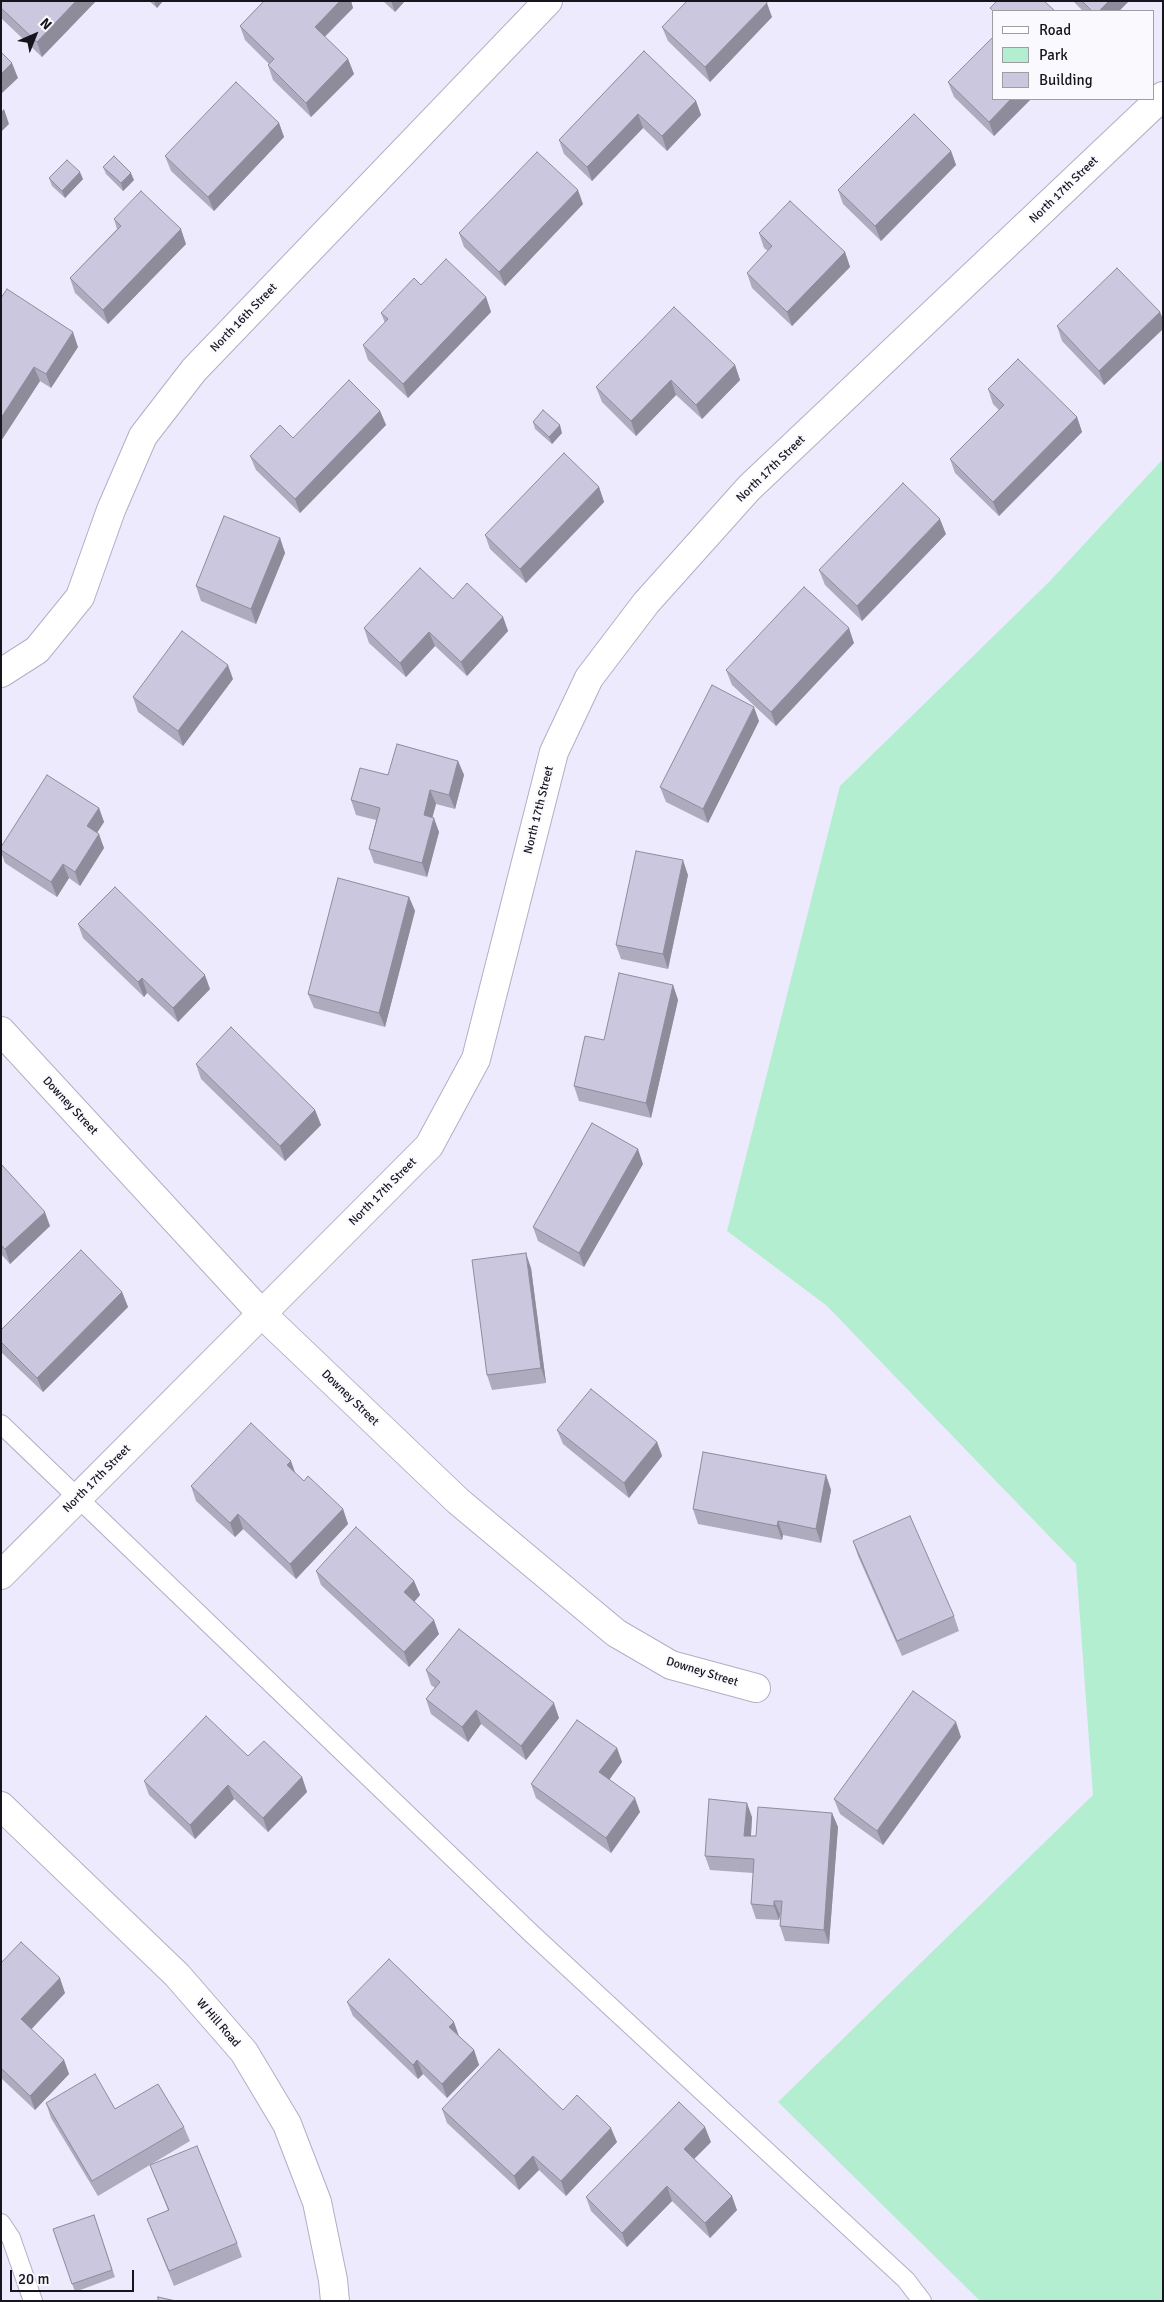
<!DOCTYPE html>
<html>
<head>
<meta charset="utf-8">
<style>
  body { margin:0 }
  #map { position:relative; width:1164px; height:2302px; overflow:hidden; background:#eeeafd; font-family:Signika,sans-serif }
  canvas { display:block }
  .frame { position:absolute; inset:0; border:2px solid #16141c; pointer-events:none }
  .legend { position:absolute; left:992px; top:10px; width:162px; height:90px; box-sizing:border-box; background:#faf9fe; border:1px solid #9f9da4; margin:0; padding:6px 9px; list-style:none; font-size:15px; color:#16141c }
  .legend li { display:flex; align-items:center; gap:10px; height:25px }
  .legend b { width:25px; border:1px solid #9f9da4 }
  .north { position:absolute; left:10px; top:10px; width:50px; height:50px; -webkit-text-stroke:4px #faf9fe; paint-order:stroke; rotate:44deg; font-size:14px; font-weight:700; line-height:20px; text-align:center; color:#16141c }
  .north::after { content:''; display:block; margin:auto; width:18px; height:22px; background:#16141c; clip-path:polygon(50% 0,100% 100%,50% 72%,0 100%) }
  .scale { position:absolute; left:10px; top:2270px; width:124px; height:22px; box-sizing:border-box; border:2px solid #16141c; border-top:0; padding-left:6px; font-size:15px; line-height:18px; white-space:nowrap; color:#16141c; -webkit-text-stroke:4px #faf9fe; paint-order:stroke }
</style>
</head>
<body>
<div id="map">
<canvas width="1164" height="2302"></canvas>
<div class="frame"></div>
<ul class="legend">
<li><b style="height:6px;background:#fff"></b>Road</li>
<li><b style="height:14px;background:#b4eed1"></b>Park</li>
<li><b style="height:14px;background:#cbc7de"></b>Building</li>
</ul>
<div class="north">N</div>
<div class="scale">20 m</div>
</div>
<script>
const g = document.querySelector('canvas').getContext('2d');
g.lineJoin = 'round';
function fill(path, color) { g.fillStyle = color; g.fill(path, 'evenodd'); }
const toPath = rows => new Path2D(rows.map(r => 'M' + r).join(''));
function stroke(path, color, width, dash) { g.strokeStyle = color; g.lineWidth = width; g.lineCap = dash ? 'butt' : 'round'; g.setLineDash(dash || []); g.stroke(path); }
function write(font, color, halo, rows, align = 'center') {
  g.font = font + ' Signika,sans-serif'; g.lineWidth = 4; g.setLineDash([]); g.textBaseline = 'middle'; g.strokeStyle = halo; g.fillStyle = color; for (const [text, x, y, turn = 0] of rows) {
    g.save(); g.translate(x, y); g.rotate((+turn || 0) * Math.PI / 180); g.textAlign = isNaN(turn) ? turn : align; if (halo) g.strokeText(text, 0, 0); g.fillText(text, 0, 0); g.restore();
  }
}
const green = toPath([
  [1163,459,1163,2301,980,2301,778,2102,1093,1795,1076,1564,827,1306,727,1231,840,786,1049,582]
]);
const service = toPath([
  [1,1424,532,1934,906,2280,922,2301],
  [1,2223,11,2238,33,2301]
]);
const minor = toPath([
  [1,673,37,650,80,597,111,510,143,436,194,370,548,1],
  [1,1031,262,1314,458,1501,616,1633,671,1665,756,1688],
  [1,1575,429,1146,476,1059,554,752,589,678,646,603,749,488,1163,96],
  [1,1806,177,1975,244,2052,287,2124,317,2202,333,2280,335,2301]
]);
const wall = toPath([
  [1,1,96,1,42,57,1,18],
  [149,1,163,1,157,8],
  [264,1,351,1,353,8,325,37,348,59,354,74,311,117,273,80,268,65,269,64,245,40,240,26],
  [383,1,405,1,395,12],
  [1073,1,1129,1,1119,11,1083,11],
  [772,17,710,82,668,41,662,27],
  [644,51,696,101,701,115,667,151,643,128,592,181,564,154,559,140],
  [948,82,993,99,1031,99,994,136,954,97],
  [279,123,284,137,214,211,171,171,165,156],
  [951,151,956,165,881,241,843,204,838,190],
  [103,167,134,180,123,191,106,174],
  [49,178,83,179,65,198,52,186],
  [583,204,505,286,464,247,459,233],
  [114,219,186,244,108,324,75,293,70,278,117,229],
  [759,233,845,252,850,267,792,326,752,288,747,273,768,251,764,248],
  [421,285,486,297,491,312,408,398,368,360,363,345,385,323,381,313],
  [1,298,78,347,51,388,40,381,1,441],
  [1160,312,1163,320,1163,329,1104,385,1062,341,1057,326],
  [735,365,740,380,702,419,676,395,636,436,602,402,596,387],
  [988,389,1077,417,1082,432,999,516,955,473,950,459,999,410,993,404],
  [380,411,386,425,300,513,256,470,250,456,293,438],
  [533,422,562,433,552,444,535,429],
  [599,487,604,502,526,583,490,549,485,535],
  [946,534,862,621,825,585,819,570],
  [280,538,285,553,256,624,201,601,196,586],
  [453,599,503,617,508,631,467,676,435,646,406,677,369,643,364,628],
  [854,643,776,726,732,685,726,670],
  [233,679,183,746,138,712,133,697],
  [759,721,708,823,666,802,660,787],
  [458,761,464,775,455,809,436,804,432,818,439,832,427,877,374,863,369,849,376,820,356,815,351,800,388,775],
  [99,808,104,822,97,833,104,848,80,886,69,878,57,897,5,863,1,852,1,847],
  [688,875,668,969,621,959,616,945],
  [409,897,415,911,385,1027,314,1008,308,994],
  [78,924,210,989,178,1022,147,993,144,997,83,938],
  [673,985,678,1000,651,1118,579,1101,574,1086,604,1040],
  [196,1064,315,1110,321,1125,285,1161,201,1079],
  [1,1164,50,1226,10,1264,1,1254],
  [643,1164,584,1267,538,1241,533,1227],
  [531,1268,546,1383,492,1390,487,1375],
  [122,1292,128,1307,43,1392,1,1352,1,1330],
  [557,1430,657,1442,662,1456,629,1498,563,1444],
  [295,1473,304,1481,343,1509,348,1524,296,1579,243,1529,235,1537,196,1501,191,1486],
  [826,1475,831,1490,821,1543,783,1535,782,1540,698,1524,693,1509],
  [853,1541,954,1616,959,1631,902,1656,858,1556],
  [316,1571,414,1581,420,1595,414,1601,439,1634,409,1667,321,1585],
  [426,1670,559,1718,526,1760,481,1724,468,1742,431,1714,426,1699,435,1688,431,1685],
  [961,1737,883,1845,840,1814,834,1799],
  [617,1748,622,1762,609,1780,640,1812,611,1853,536,1798,531,1784],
  [248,1756,302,1777,307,1792,268,1832,234,1799,195,1839,149,1795,144,1781],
  [832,1813,838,1827,829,1944,785,1941,780,1926,781,1915,780,1915,779,1920,756,1919,751,1904,753,1873,710,1870,705,1856,752,1817,751,1836,756,1836],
  [1,1963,65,1993,31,2029,64,2060,69,2074,35,2110,1,2078],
  [347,2002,459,2036,474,2050,479,2065,447,2098,423,2074,418,2079,353,2016],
  [46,2103,115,2109,184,2127,190,2141,98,2196,51,2118],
  [442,2109,563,2110,617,2142,566,2196,539,2170,519,2190,447,2123],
  [711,2142,694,2159,737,2210,710,2238,672,2201,627,2247,591,2211,586,2197],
  [150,2165,237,2243,242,2257,174,2286,147,2219,168,2210],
  [94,2215,115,2277,75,2292,53,2229]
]);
const shadedWall = toPath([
  [76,1,96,1,42,57,37,42],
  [154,1,163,1,157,8],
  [340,1,351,1,353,8,320,41,315,27],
  [391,1,405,1,395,12],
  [1109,1,1129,1,1119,11,1099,11],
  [767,3,772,17,710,82,705,67],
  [348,59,354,74,311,117,306,103],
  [12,63,18,78,1,94,1,74],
  [1011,99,1031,99,994,136,989,122],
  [696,101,701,115,667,151,662,136],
  [4,109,9,124,1,132,1,112],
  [638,114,643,128,592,181,587,167],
  [279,123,284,137,214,211,208,197],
  [951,151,956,165,881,241,875,226],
  [80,172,83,179,65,198,62,191],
  [131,173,134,180,123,191,121,183],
  [578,190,583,204,505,286,499,272],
  [181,229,186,244,108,324,103,310],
  [845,252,850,267,792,326,787,312],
  [486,297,491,312,408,398,403,384],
  [1160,312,1163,320,1163,329,1104,385,1099,371],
  [73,332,78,347,51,388,46,374],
  [735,365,740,380,702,419,696,405],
  [34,367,40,381,1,441,1,418],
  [671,380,676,395,636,436,631,421],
  [380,411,386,425,300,513,295,499],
  [1077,417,1082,432,999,516,993,502],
  [560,425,562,433,552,444,549,437],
  [599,487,604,502,526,583,520,569],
  [940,519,946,534,862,621,857,606],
  [280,538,285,553,256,624,251,609],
  [503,617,508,631,467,676,461,662],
  [849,628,854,643,776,726,771,712],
  [429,632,435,646,406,677,400,663],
  [228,665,233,679,183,746,178,731],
  [754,707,759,721,708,823,703,809],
  [458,761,464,775,455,809,449,795],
  [430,790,436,804,429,830,424,815],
  [99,808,104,822,92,840,87,826],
  [434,818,439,832,427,877,422,863],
  [99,834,104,848,80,886,75,872],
  [683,860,688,875,668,969,663,954],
  [63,864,69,878,57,897,51,882],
  [409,897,415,911,385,1027,379,1013],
  [205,975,210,989,178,1022,173,1008],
  [142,978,147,993,144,997,138,982],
  [673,985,678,1000,651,1118,646,1103],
  [315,1110,321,1125,285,1161,280,1146],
  [638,1149,643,1164,584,1267,579,1253],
  [45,1212,50,1226,10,1264,5,1249],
  [526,1253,531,1268,546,1383,541,1368],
  [122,1292,128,1307,43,1392,37,1378],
  [657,1442,662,1456,629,1498,624,1483],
  [291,1461,296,1475,287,1465],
  [826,1475,831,1490,821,1543,816,1529],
  [343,1509,348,1524,296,1579,290,1564],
  [238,1514,243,1529,235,1537,230,1523],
  [778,1521,783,1535,782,1540,777,1526],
  [414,1581,420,1595,410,1607,404,1592],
  [434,1620,439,1634,409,1667,404,1652],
  [554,1703,559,1718,526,1760,521,1746],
  [476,1710,481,1724,468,1742,462,1727],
  [956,1722,961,1737,883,1845,877,1831],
  [617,1748,622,1762,604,1787,599,1772],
  [302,1777,307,1792,268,1832,263,1818],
  [228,1785,234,1799,195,1839,190,1825],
  [635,1798,640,1812,611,1853,606,1838],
  [747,1803,752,1817,750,1850,744,1836],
  [832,1813,838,1827,829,1944,824,1930],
  [774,1901,780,1915,779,1920,774,1906],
  [60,1978,65,1993,27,2034,21,2019],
  [454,2022,459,2036,449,2027],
  [474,2050,479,2065,447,2098,442,2084],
  [64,2060,69,2074,35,2110,30,2096],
  [417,2060,423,2074,418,2079,413,2065],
  [705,2127,711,2142,689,2164,684,2149],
  [611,2128,617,2142,566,2196,561,2181],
  [533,2156,539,2170,519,2190,514,2176],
  [667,2186,672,2201,627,2247,622,2233],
  [732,2196,737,2210,710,2238,705,2223]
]);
const building = toPath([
  [1,1,76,1,37,42,1,8,1,1],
  [264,1,340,1,315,27,348,59,306,103,268,65,274,59,240,26,264,1],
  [687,1,766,1,767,3,705,67,662,27,687,1],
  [997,1,1044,1,1055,11,993,11,990,8,997,1],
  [1082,1,1109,1,1099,11,1092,11,1082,1],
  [993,37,993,99,1011,99,989,122,948,82,993,37],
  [644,51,696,101,662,136,638,114,587,167,559,140,644,51],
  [1,52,12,63,1,74,1,52],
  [236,82,279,123,208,197,165,156,236,82],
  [914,114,951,151,875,226,838,190,914,114],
  [537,152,578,190,499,272,459,233,537,152],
  [114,156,131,173,121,183,103,167,114,156],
  [67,160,80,172,62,191,49,178,67,160],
  [141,191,181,229,103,310,70,278,121,226,114,219,141,191],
  [790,201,845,252,787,312,747,273,772,246,759,233,790,201],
  [446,259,486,297,403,384,363,345,388,319,381,313,414,278,421,285,446,259],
  [1117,268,1160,312,1099,371,1057,326,1117,268],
  [7,289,73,332,46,374,34,367,1,418,1,298,7,289],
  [674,307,735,365,696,405,671,380,631,421,596,387,674,307],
  [1018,359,1077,417,993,502,950,459,1004,405,988,389,1018,359],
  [349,380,380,411,295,499,250,456,280,425,293,438,349,380],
  [543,410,560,425,549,437,533,422,543,410],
  [564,453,599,487,520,569,485,535,564,453],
  [903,483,940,519,857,606,819,570,903,483],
  [224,516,280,538,251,609,196,586,224,516],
  [420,568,453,599,467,583,503,617,461,662,429,632,400,663,364,628,420,568],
  [804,587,849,628,771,712,726,670,804,587],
  [182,631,228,665,178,731,133,697,182,631],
  [712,685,754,707,703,809,660,787,712,685],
  [397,744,458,761,449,795,430,790,424,815,434,818,422,863,369,849,380,808,351,800,360,768,388,775,397,744],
  [47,775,99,808,87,826,99,834,75,872,63,864,51,882,1,850,1,847,47,775],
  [636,851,683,860,663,954,616,945,636,851],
  [338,878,409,897,379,1013,308,994,338,878],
  [115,887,205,975,173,1008,142,978,138,982,78,924,115,887],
  [619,973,673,985,646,1103,574,1086,585,1036,604,1040,619,973],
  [231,1027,315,1110,280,1146,196,1064,231,1027],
  [592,1123,638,1149,579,1253,533,1227,592,1123],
  [1,1164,45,1212,5,1249,1,1245,1,1164],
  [81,1250,122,1292,37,1378,1,1342,1,1330,81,1250],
  [526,1253,541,1368,487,1375,472,1260,526,1253],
  [591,1389,657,1442,624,1483,557,1430,591,1389],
  [251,1423,291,1461,287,1465,304,1481,308,1476,343,1509,290,1564,238,1514,230,1523,191,1486,251,1423],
  [703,1452,826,1475,816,1529,778,1521,777,1526,693,1509,703,1452],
  [910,1516,954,1616,897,1641,853,1541,910,1516],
  [356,1527,414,1581,404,1592,434,1620,404,1652,316,1571,356,1527],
  [459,1629,554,1703,521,1746,476,1710,462,1727,426,1699,440,1682,426,1670,459,1629],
  [913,1691,956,1722,877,1831,834,1799,913,1691],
  [206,1716,248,1756,264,1741,302,1777,263,1818,228,1785,190,1825,144,1781,206,1716],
  [577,1720,617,1748,599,1772,635,1798,606,1838,531,1784,577,1720],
  [709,1799,747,1803,744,1836,756,1836,758,1807,832,1813,824,1930,780,1926,782,1901,774,1901,774,1906,751,1904,754,1859,705,1856,709,1799],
  [21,1942,60,1978,21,2019,64,2060,30,2096,1,2068,1,1963,21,1942],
  [389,1959,454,2022,449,2027,474,2050,442,2084,417,2060,413,2065,347,2002,389,1959],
  [499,2049,563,2110,577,2095,611,2128,561,2181,533,2156,514,2176,442,2109,499,2049],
  [95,2074,115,2109,158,2084,184,2127,92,2181,46,2103,95,2074],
  [679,2102,705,2127,684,2149,732,2196,705,2223,667,2186,622,2233,586,2197,679,2102],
  [197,2146,237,2243,169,2271,147,2219,169,2210,150,2165,197,2146],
  [94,2215,112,2270,72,2284,53,2229,94,2215],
  [158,2297,176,2301,158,2301,158,2297]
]);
const streetNames = [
  ["North 17th Street",1064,190,-44],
  ["North 16th Street",244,318,-46],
  ["North 17th Street",771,469,-44],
  ["North 17th Street",539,810,-76],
  ["Downey Street",70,1106,47],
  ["North 17th Street",383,1192,-45],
  ["Downey Street",350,1398,44],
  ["North 17th Street",97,1479,-45],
  ["Downey Street",702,1672,17],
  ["W Hill Road",218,2023,49]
];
fill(green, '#b4eed1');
stroke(service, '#b3aec4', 20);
stroke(minor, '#b3aec4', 30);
stroke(service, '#fff', 18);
stroke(minor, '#fff', 28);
fill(wall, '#afabbf');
fill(shadedWall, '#8e8b9b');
fill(building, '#cbc7de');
stroke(building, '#8e8b9b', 1);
write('12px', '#16141c', '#faf9fe', streetNames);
</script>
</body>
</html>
